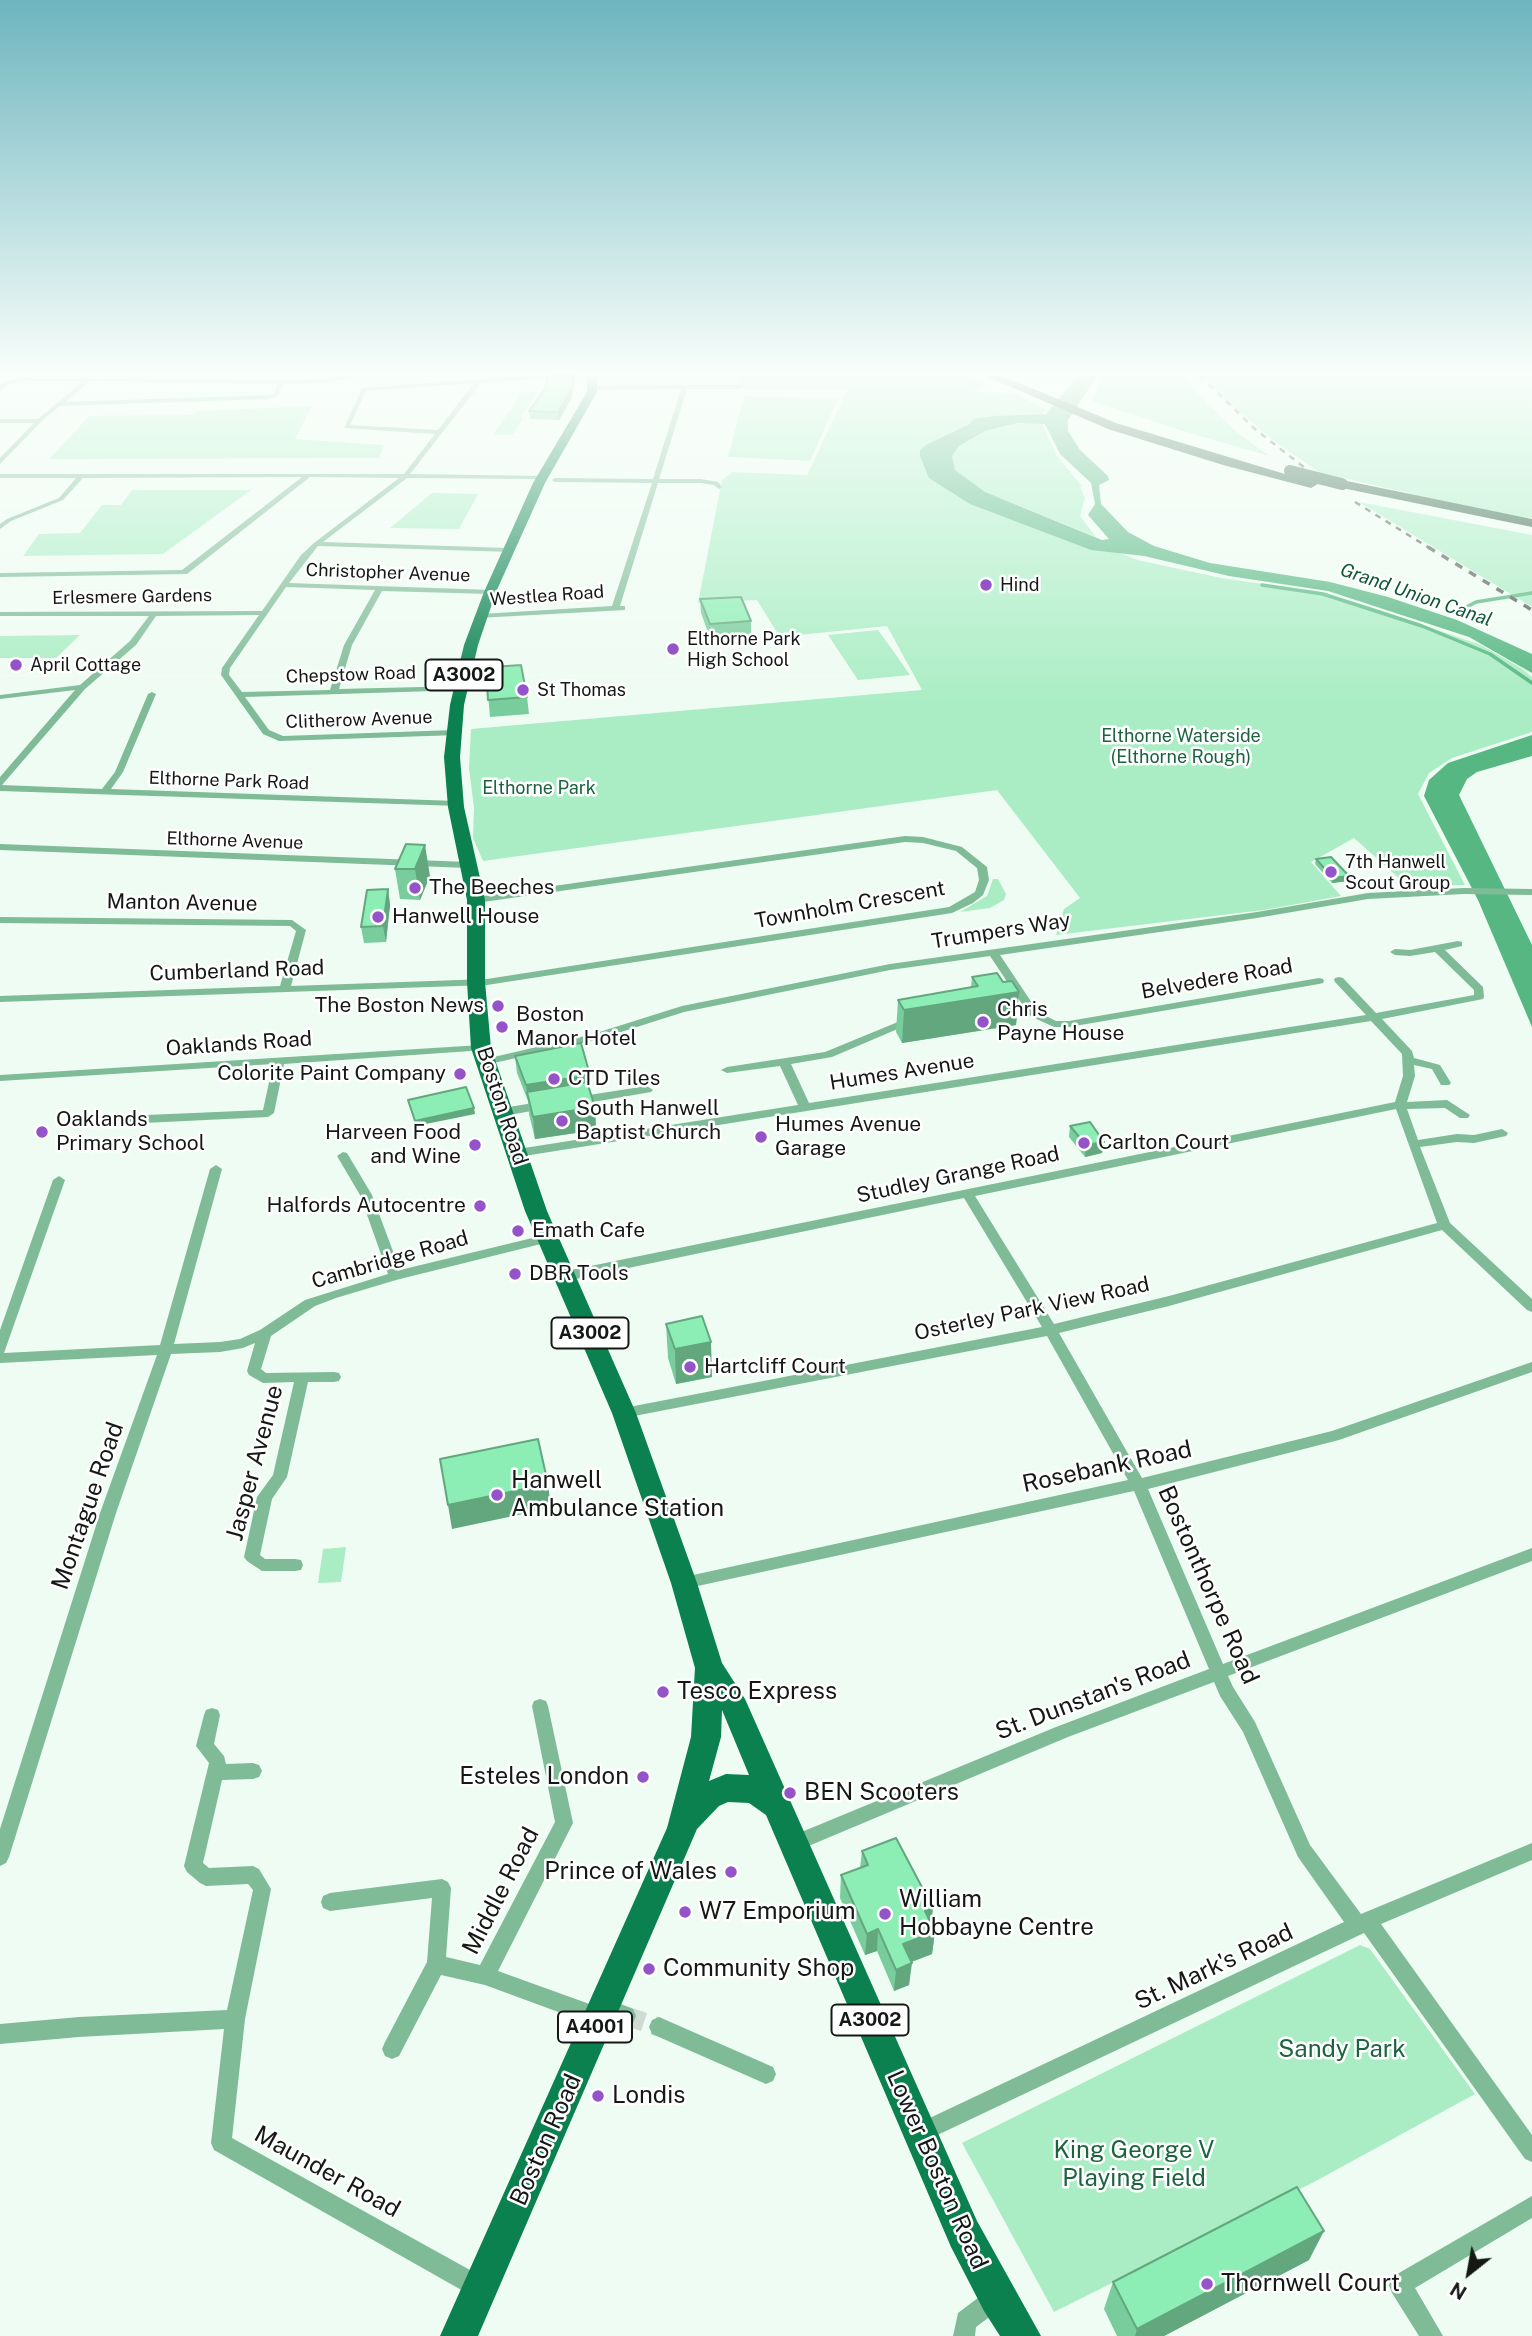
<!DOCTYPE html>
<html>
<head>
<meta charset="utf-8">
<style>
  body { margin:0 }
  #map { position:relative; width:1532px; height:2336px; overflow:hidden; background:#effcf3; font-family:"Public Sans",sans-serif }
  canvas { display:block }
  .north { position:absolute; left:1434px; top:2238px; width:70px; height:70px; -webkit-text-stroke:5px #fff; paint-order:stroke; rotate:211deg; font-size:19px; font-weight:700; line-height:28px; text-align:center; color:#151916 }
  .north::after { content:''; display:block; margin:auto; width:24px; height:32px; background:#151916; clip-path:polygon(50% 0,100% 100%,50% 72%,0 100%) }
</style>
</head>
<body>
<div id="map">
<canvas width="1532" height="2336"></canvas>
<div class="north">N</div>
</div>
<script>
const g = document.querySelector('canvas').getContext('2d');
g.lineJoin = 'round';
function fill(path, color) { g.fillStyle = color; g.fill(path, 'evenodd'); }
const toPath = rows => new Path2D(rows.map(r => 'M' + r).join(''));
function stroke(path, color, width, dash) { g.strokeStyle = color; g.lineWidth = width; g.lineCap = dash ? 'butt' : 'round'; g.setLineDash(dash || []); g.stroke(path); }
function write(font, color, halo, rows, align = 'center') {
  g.font = font + ' "Public Sans",sans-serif'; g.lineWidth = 5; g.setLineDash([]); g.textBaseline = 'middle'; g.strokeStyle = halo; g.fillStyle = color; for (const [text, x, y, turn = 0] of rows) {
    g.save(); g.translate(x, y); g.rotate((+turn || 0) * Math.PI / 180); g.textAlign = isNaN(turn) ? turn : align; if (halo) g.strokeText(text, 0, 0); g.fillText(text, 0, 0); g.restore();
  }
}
const green = toPath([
  [738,376,969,376,987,385,975,392,1013,393,1047,410,1041,415,1038,423,1042,423,1057,456,1082,486,1080,487,1085,498,1080,516,1096,537,1000,498,986,501,1138,560,1221,578,1314,591,1368,606,1481,645,1521,668,1532,677,1532,732,1452,758,1429,773,1418,794,1465,885,1409,887,1354,838,1311,862,1341,896,1264,910,1056,935,1064,909,1080,898,997,790,483,861,473,838,474,808,469,768,471,729,922,690,887,626,780,637,757,600,698,603,722,480,732,472,807,475,847,390,741,389],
  [1104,376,1181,376,1234,430,1269,456,1183,431,1092,401],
  [1204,376,1532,376,1532,518,1475,509,1319,472,1278,444,1224,399],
  [523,391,538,392,521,416,523,419,512,435,493,435],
  [744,396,838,399,810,461,728,457],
  [312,406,295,439,384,445,379,458,49,459,89,416,192,415,198,411],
  [132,490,251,490,163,554,23,556,39,534,80,533,102,505,121,505],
  [432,493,478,494,459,529,390,528],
  [1359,502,1532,535,1532,607],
  [878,630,894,652,910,675,858,680,828,635],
  [80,635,56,658,0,658,0,636],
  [993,879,998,879,1006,894,1004,900,990,908,960,912,987,896],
  [346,1547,341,1582,318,1583,323,1549],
  [1360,1945,1370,1949,1475,2094,1314,2182,1054,2312,962,2143]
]);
const water = toPath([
  [1078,376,1097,376,1068,420,1068,431,1080,450,1108,476,1109,480,1099,485,1101,504,1128,532,1154,546,1210,563,1330,582,1388,597,1457,620,1532,654,1532,673,1469,637,1328,591,1229,576,1144,556,1091,550,970,504,929,478,920,456,920,450,926,445,970,424,973,419,994,416,1046,414],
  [1017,423,1045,424,1060,454,1091,483,1095,504,1088,515,1109,539,1102,540,985,492,955,470,952,456,959,446,985,431],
  [1532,735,1532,756,1477,772,1467,779,1459,795,1532,945,1532,1027,1478,900,1424,796,1429,780,1448,763]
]);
const stream = toPath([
  [1262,585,1323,594,1422,626,1490,654,1532,683],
  [1459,611,1476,602,1532,593]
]);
const streetTunnel = toPath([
  [626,2016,659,2027]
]);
const street = toPath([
  [344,376,359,376,323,383,283,384,278,396,267,399,60,406,45,418,0,464,0,458,34,423,0,423,0,419,38,419,83,381,22,381,9,384,0,390,0,385,5,382,20,378,281,380,323,379,344,376],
  [90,381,278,384,274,394,267,395,65,402,90,381],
  [528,376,557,376,481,383,410,474,542,476,544,477,544,479,407,478,323,542,509,548,513,550,512,552,318,546,289,583,493,590,494,592,490,594,382,591,352,645,339,689,462,686,465,686,465,690,245,697,269,730,283,736,455,730,458,731,458,735,279,741,263,734,221,675,222,668,259,615,156,616,136,645,85,689,2,785,102,789,115,772,148,694,152,692,156,694,123,772,111,789,456,801,459,802,459,806,0,791,0,777,75,690,0,699,0,695,80,685,130,641,149,616,0,616,0,612,262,611,301,555,314,543,399,478,310,477,187,574,0,577,0,573,182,570,302,477,83,478,63,500,11,521,0,529,0,524,7,519,59,498,76,478,0,478,0,474,404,474,435,434,344,428,362,388,528,376],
  [474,383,438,430,350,425,366,391,474,383],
  [286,587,375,590,344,645,330,690,242,692,229,675,230,668,286,587],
  [685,385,740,385,743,387,740,389,687,389,659,479,701,479,718,482,722,487,719,489,714,485,701,483,658,483,620,606,625,606,625,610,478,618,478,614,481,614,612,606,652,483,555,482,552,480,555,478,653,479,681,389,592,390,589,388,592,386,685,385],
  [905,836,923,837,962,847,987,867,989,880,983,895,973,903,952,913,487,985,0,1002,0,996,280,986,296,931,290,926,0,923,0,917,292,920,306,930,291,986,487,979,949,907,975,892,979,880,977,868,956,851,923,843,905,842,476,903,471,900,476,897,905,836],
  [0,844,468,862,473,865,468,868,0,850,0,844],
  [1464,888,1532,889,1532,895,1464,894,1368,899,1257,918,1000,955,1038,1012,1056,1021,1069,1021,1319,978,1323,979,1324,981,1323,983,1319,984,1069,1027,1054,1027,1030,1016,990,956,890,970,684,1012,596,1040,485,1065,479,1062,485,1059,593,1034,682,1006,890,964,1257,912,1368,893,1464,888],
  [1458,941,1462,942,1462,946,1445,950,1483,987,1484,997,1483,999,1382,1019,1412,1051,1414,1058,1440,1065,1451,1083,1449,1085,1441,1085,1432,1069,1414,1065,1415,1076,1407,1102,1447,1100,1470,1115,1468,1118,1460,1118,1445,1108,1407,1109,1418,1140,1457,1134,1474,1135,1502,1129,1508,1133,1506,1136,1474,1143,1457,1142,1420,1147,1450,1223,1532,1299,1532,1312,1527,1310,1442,1230,1169,1306,1059,1333,1142,1478,1332,1431,1532,1362,1532,1372,1339,1440,1148,1489,1223,1664,1532,1548,1532,1561,1228,1676,1233,1687,1255,1722,1310,1845,1361,1914,1532,1843,1532,1860,1381,1924,1532,2135,1532,2162,1525,2159,1364,1933,929,2139,922,2142,915,2139,912,2132,915,2125,1344,1922,1298,1857,1243,1732,1220,1696,1214,1682,1068,1737,799,1850,793,1852,787,1850,784,1844,787,1838,1056,1727,1209,1669,1134,1491,684,1589,678,1588,676,1583,678,1578,684,1577,1128,1480,1047,1336,624,1418,619,1417,617,1413,619,1409,624,1408,1042,1327,964,1198,566,1281,561,1279,559,1276,561,1273,566,1271,1395,1102,1403,1076,1402,1054,1371,1021,518,1157,512,1153,518,1149,798,1105,780,1066,727,1073,721,1070,727,1067,825,1052,910,1017,914,1018,916,1020,914,1022,832,1057,791,1064,809,1103,1366,1015,1335,982,1334,980,1335,978,1339,977,1343,978,1376,1013,1474,995,1474,990,1435,952,1410,956,1395,955,1390,952,1395,949,1410,950,1458,941],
  [1396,1109,1437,1223,1169,1296,1054,1324,975,1196,1396,1109],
  [481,1045,485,1046,487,1048,485,1050,284,1064,274,1113,268,1117,123,1124,117,1120,123,1116,263,1110,273,1064,0,1081,0,1075,481,1045],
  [647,1086,653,1090,651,1092,576,1105,570,1101,576,1097,647,1086],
  [545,1101,551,1105,549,1108,503,1116,497,1112,503,1108,545,1101],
  [343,1152,347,1153,372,1195,400,1270,549,1234,555,1238,549,1242,396,1280,336,1298,315,1306,271,1336,261,1369,266,1373,334,1372,339,1373,341,1377,339,1381,334,1382,308,1382,287,1477,272,1499,260,1555,265,1559,295,1559,301,1560,303,1565,301,1570,295,1571,262,1571,247,1561,244,1557,257,1497,273,1475,294,1382,263,1383,249,1375,247,1371,255,1343,243,1348,220,1352,171,1354,116,1513,9,1857,6,1863,0,1866,0,1829,100,1513,157,1355,0,1363,0,1330,53,1180,59,1176,65,1180,4,1353,160,1345,210,1169,216,1165,222,1169,174,1344,220,1342,240,1339,260,1330,305,1300,388,1274,360,1195,337,1156,343,1152],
  [540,1699,546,1701,548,1706,573,1823,498,1971,595,2006,597,2001,604,1998,626,2006,633,2009,636,2016,633,2023,626,2026,608,2019,606,2024,599,2027,485,1985,441,1975,399,2056,392,2059,385,2056,382,2049,385,2042,427,1962,432,1898,330,1911,323,1908,321,1902,323,1896,330,1893,442,1879,448,1882,451,1888,446,1957,480,1965,555,1822,532,1706,534,1701,540,1699],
  [212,1708,218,1710,220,1715,214,1744,224,1756,226,1764,253,1763,259,1765,262,1771,259,1777,253,1779,222,1780,203,1863,209,1868,253,1866,259,1869,271,1889,245,2019,232,2138,488,2280,491,2288,488,2296,480,2299,472,2296,214,2150,211,2143,224,2029,79,2037,0,2044,0,2024,79,2017,227,2010,253,1890,248,1884,206,1886,200,1883,187,1872,184,1866,209,1763,196,1746,204,1715,206,1710,212,1708],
  [659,2017,773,2067,776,2074,773,2081,766,2084,652,2034,649,2027,652,2020,659,2017],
  [1532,2196,1532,2218,1415,2288,1443,2336,1419,2336,1392,2293,1389,2285,1392,2277,1532,2196],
  [995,2288,1003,2291,1006,2299,1003,2307,976,2327,975,2336,953,2336,958,2313,987,2291,995,2288]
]);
const primary = toPath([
  [587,376,597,376,597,392,545,483,496,592,478,645,464,705,460,757,464,807,485,900,485,982,491,1048,547,1211,636,1413,697,1583,722,1663,745,1699,977,2221,1041,2336,1000,2336,984,2311,951,2247,766,1815,749,1803,728,1802,719,1806,697,1829,478,2336,440,2336,667,1828,691,1737,695,1668,671,1583,612,1413,525,1211,471,1048,467,982,467,900,448,807,444,757,450,705,464,645,484,592,533,483,587,392,587,376],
  [722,1710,749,1775,726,1774,709,1781,721,1737,722,1710]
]);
const highway = toPath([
  [986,376,1002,376,1116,423,1318,484,1311,488,1223,465,1108,429,986,376],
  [1342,480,1532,519,1532,527,1337,487,1337,481,1342,480]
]);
const railFar1 = toPath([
  [1200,376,1256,430,1305,468],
  [1355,502,1431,549]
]);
const rail = toPath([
  [1428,547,1532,610]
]);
const highwayBridge = toPath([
  [1290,471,1342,484]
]);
const wall = toPath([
  [572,397,559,420,530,419,529,411],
  [700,599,751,621,751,635,710,638,701,613],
  [486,671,527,697,529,714,490,717],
  [406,844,430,876,420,900,400,899,395,869],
  [1316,859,1349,876,1348,881,1332,883,1315,864],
  [388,889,390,905,386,942,364,943,361,927],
  [972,977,1003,982,1019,992,1016,1025,902,1043,896,1032,898,1000,971,987],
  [515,1056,589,1084,588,1085,595,1107,596,1130,535,1139,529,1114,528,1101,517,1073],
  [1070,1126,1104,1142,1102,1153,1085,1157,1069,1137],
  [666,1324,712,1377,676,1384,668,1358],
  [862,1851,933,1908,931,1924,935,1932,932,1954,911,1962,909,1985,894,1991,877,1951,865,1955,840,1898,841,1875,860,1868],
  [1309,2260,1164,2336,1117,2336,1104,2309,1113,2282]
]);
const shadedWall = toPath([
  [574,376,575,376,572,397,559,420,558,412],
  [425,845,430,876,420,900,415,869],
  [1349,876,1348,881,1332,883,1333,878],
  [388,889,390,905,386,942,383,926],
  [1019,992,1016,1025,902,1043,904,1010],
  [588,1068,589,1084,527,1093,526,1085],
  [595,1107,596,1130,535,1139,533,1117],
  [474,1108,475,1114,416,1126,415,1121],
  [1104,1142,1102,1153,1085,1157,1086,1145],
  [711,1342,712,1377,676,1384,675,1349],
  [548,1484,551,1508,452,1529,448,1505],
  [933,1908,930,1930,925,1911],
  [878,1929,877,1951,865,1955,867,1934],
  [935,1932,932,1954,901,1966,903,1944],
  [912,1963,909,1985,894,1991,896,1970],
  [1324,2231,1309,2260,1164,2336,1135,2336,1137,2329]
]);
const building = toPath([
  [548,376,574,376,571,390,558,412,529,411,545,389,548,376],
  [741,597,751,621,710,624,700,599,741,597],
  [521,665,527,697,488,700,486,671,493,670,493,667,521,665],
  [406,844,425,845,415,869,395,869,406,844],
  [1331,857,1349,876,1333,878,1316,859,1331,857],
  [388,889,383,926,361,927,367,890,388,889],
  [997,973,1003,982,1012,981,1019,992,904,1010,898,1000,978,986,972,977,997,973],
  [581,1043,588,1068,582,1069,584,1076,526,1085,515,1056,581,1043],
  [587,1082,595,1107,533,1117,527,1092,587,1082],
  [466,1087,474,1108,415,1121,408,1100,466,1087],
  [1090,1122,1104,1142,1086,1145,1070,1126,1090,1122],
  [702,1316,711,1342,675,1349,666,1324,702,1316],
  [538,1439,548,1484,448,1505,440,1459,538,1439],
  [896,1838,933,1908,925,1911,935,1932,903,1944,912,1963,896,1970,878,1929,867,1934,841,1875,868,1865,862,1851,896,1838],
  [1297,2187,1324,2231,1137,2329,1113,2282,1297,2187]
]);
const markers = [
  [986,585,7,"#9553c9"],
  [673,649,7,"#9553c9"],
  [16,665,7,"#9553c9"],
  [523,690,7,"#9553c9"],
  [1331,872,7,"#9553c9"],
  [415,888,7,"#9553c9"],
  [378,917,7,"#9553c9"],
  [498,1006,7,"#9553c9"],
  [983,1022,7,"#9553c9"],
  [502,1027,7,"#9553c9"],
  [460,1074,7,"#9553c9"],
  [554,1079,7,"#9553c9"],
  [562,1121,7,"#9553c9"],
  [42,1132,7,"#9553c9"],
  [761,1137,7,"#9553c9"],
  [1084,1143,7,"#9553c9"],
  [475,1145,7,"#9553c9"],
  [480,1206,7,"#9553c9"],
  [518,1231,7,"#9553c9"],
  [515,1274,7,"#9553c9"],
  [690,1367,7,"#9553c9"],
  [497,1495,7,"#9553c9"],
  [663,1692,7,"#9553c9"],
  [643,1777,7,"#9553c9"],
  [790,1793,7,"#9553c9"],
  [731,1872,7,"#9553c9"],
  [685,1912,7,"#9553c9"],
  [885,1914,7,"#9553c9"],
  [649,1969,7,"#9553c9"],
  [598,2096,7,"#9553c9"],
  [1207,2284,7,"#9553c9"]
];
const farStreetnames = [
  ["Christopher Avenue",388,573,2],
  ["Westlea Road",547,596,-4],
  ["Erlesmere Gardens",132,597,-1],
  ["Chepstow Road",351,675,-2],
  ["Clitherow Avenue",359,720,-2],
  ["Elthorne Park Road",229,781,2],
  ["Elthorne Avenue",235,841,2]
];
const farPoinames = [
  ["Hind",1000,585],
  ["Elthorne Park",687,639],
  ["High School",687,660],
  ["April Cottage",30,665],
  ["St Thomas",537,690],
  ["7th Hanwell",1345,862],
  ["Scout Group",1345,883]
];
const farParknames = [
  ["Elthorne Waterside",1181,736],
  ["(Elthorne Rough)",1181,757],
  ["Elthorne Park",539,788]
];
const farWaternames = [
  ["Grand Union Canal",1416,595,19]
];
const shields = [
  [464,675,77],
  [590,1333,77],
  [870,2020,77],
  [595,2027,74]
];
const shieldNames = [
  ["A3002",464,675],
  ["A3002",590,1333],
  ["A3002",870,2020],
  ["A4001",595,2027]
];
const poiNames = [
  ["The Beeches",429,888],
  ["Hanwell House",392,917],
  ["The Boston News",484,1006,"right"],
  ["Chris",997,1010],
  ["Payne House",997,1034],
  ["Boston",516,1015],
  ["Manor Hotel",516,1039],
  ["Colorite Paint Company",446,1074,"right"],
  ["CTD Tiles",568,1079],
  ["South Hanwell",576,1109],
  ["Baptist Church",576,1133],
  ["Oaklands",56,1120],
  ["Primary School",56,1144],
  ["Humes Avenue",775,1125],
  ["Garage",775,1149],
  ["Harveen Food",461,1133,"right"],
  ["and Wine",461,1157,"right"],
  ["Carlton Court",1098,1143],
  ["Halfords Autocentre",466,1206,"right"],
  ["Emath Cafe",532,1231],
  ["DBR Tools",529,1274],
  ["Hartcliff Court",704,1367]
];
const streetNames = [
  ["Manton Avenue",182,903,1],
  ["Townholm Crescent",850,905,-10],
  ["Trumpers Way",1001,931,-9],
  ["Cumberland Road",237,971,-2],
  ["Belvedere Road",1217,979,-10],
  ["Oaklands Road",239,1044,-4],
  ["Humes Avenue",902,1072,-9],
  ["Boston Road",502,1106,72],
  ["Studley Grange Road",958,1175,-12],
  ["Cambridge Road",390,1260,-16],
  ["Osterley Park View Road",1032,1309,-12]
];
const nearStreetnames = [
  ["Jasper Avenue",255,1463,-75],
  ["Rosebank Road",1107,1467,-12],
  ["Montague Road",88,1506,-71],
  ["Bostonthorpe Road",1208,1585,66],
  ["St. Dunstan's Road",1093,1696,-21],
  ["Middle Road",501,1891,-63],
  ["St. Mark's Road",1214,1967,-25],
  ["Boston Road",546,2140,-66],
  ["Lower Boston Road",937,2170,66],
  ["Maunder Road",327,2172,29]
];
const nearPoinames = [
  ["Hanwell",511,1481],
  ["Ambulance Station",511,1509],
  ["Tesco Express",677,1692],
  ["Esteles London",629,1777,"right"],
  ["BEN Scooters",804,1793],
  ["Prince of Wales",717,1872,"right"],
  ["William",899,1900],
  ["Hobbayne Centre",899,1928],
  ["W7 Emporium",699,1912],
  ["Community Shop",663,1969],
  ["Londis",612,2096],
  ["Thornwell Court",1221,2284]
];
const nearParknames = [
  ["Sandy Park",1342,2050],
  ["King George V",1134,2151],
  ["Playing Field",1134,2179]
];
fill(green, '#aaedc4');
fill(water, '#56b782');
stroke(stream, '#56b782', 3.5);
stroke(streetTunnel, '#cedad2', 19, [19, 10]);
fill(street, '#7fbb97');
fill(primary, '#0a814e');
fill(highway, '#2f6246');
stroke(railFar1, '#565d58', 2.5, [6, 6]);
stroke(rail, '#565d58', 3.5, [8, 8]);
stroke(highwayBridge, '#2f6246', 12);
fill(wall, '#79cd9c');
fill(shadedWall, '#63a77f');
fill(building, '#8deeb5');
stroke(building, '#63a77f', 2);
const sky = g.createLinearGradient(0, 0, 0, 703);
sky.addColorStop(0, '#6db5bf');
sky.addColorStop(0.53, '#f8fefa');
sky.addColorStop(1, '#f8fefa00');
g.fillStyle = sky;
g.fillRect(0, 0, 1532, 703);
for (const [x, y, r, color] of markers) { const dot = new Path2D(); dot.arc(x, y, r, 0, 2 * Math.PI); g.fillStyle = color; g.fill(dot); stroke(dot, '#fff', 2.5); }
write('18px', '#151916', '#fff', farStreetnames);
write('18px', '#151916', '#fff', farPoinames, 'left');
write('18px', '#1d6340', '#fff', farParknames);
write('italic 19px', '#0f5936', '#fff', farWaternames);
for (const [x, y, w] of shields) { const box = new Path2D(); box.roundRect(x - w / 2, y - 15.5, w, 31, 5); g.fillStyle = '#fff'; g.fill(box); stroke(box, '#151916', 2); }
write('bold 19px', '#151916', null, shieldNames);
write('21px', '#151916', '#fff', poiNames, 'left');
write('21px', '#151916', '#fff', streetNames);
write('24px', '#151916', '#fff', nearStreetnames);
write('24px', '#151916', '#fff', nearPoinames, 'left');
write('24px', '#1d6340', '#fff', nearParknames);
</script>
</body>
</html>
